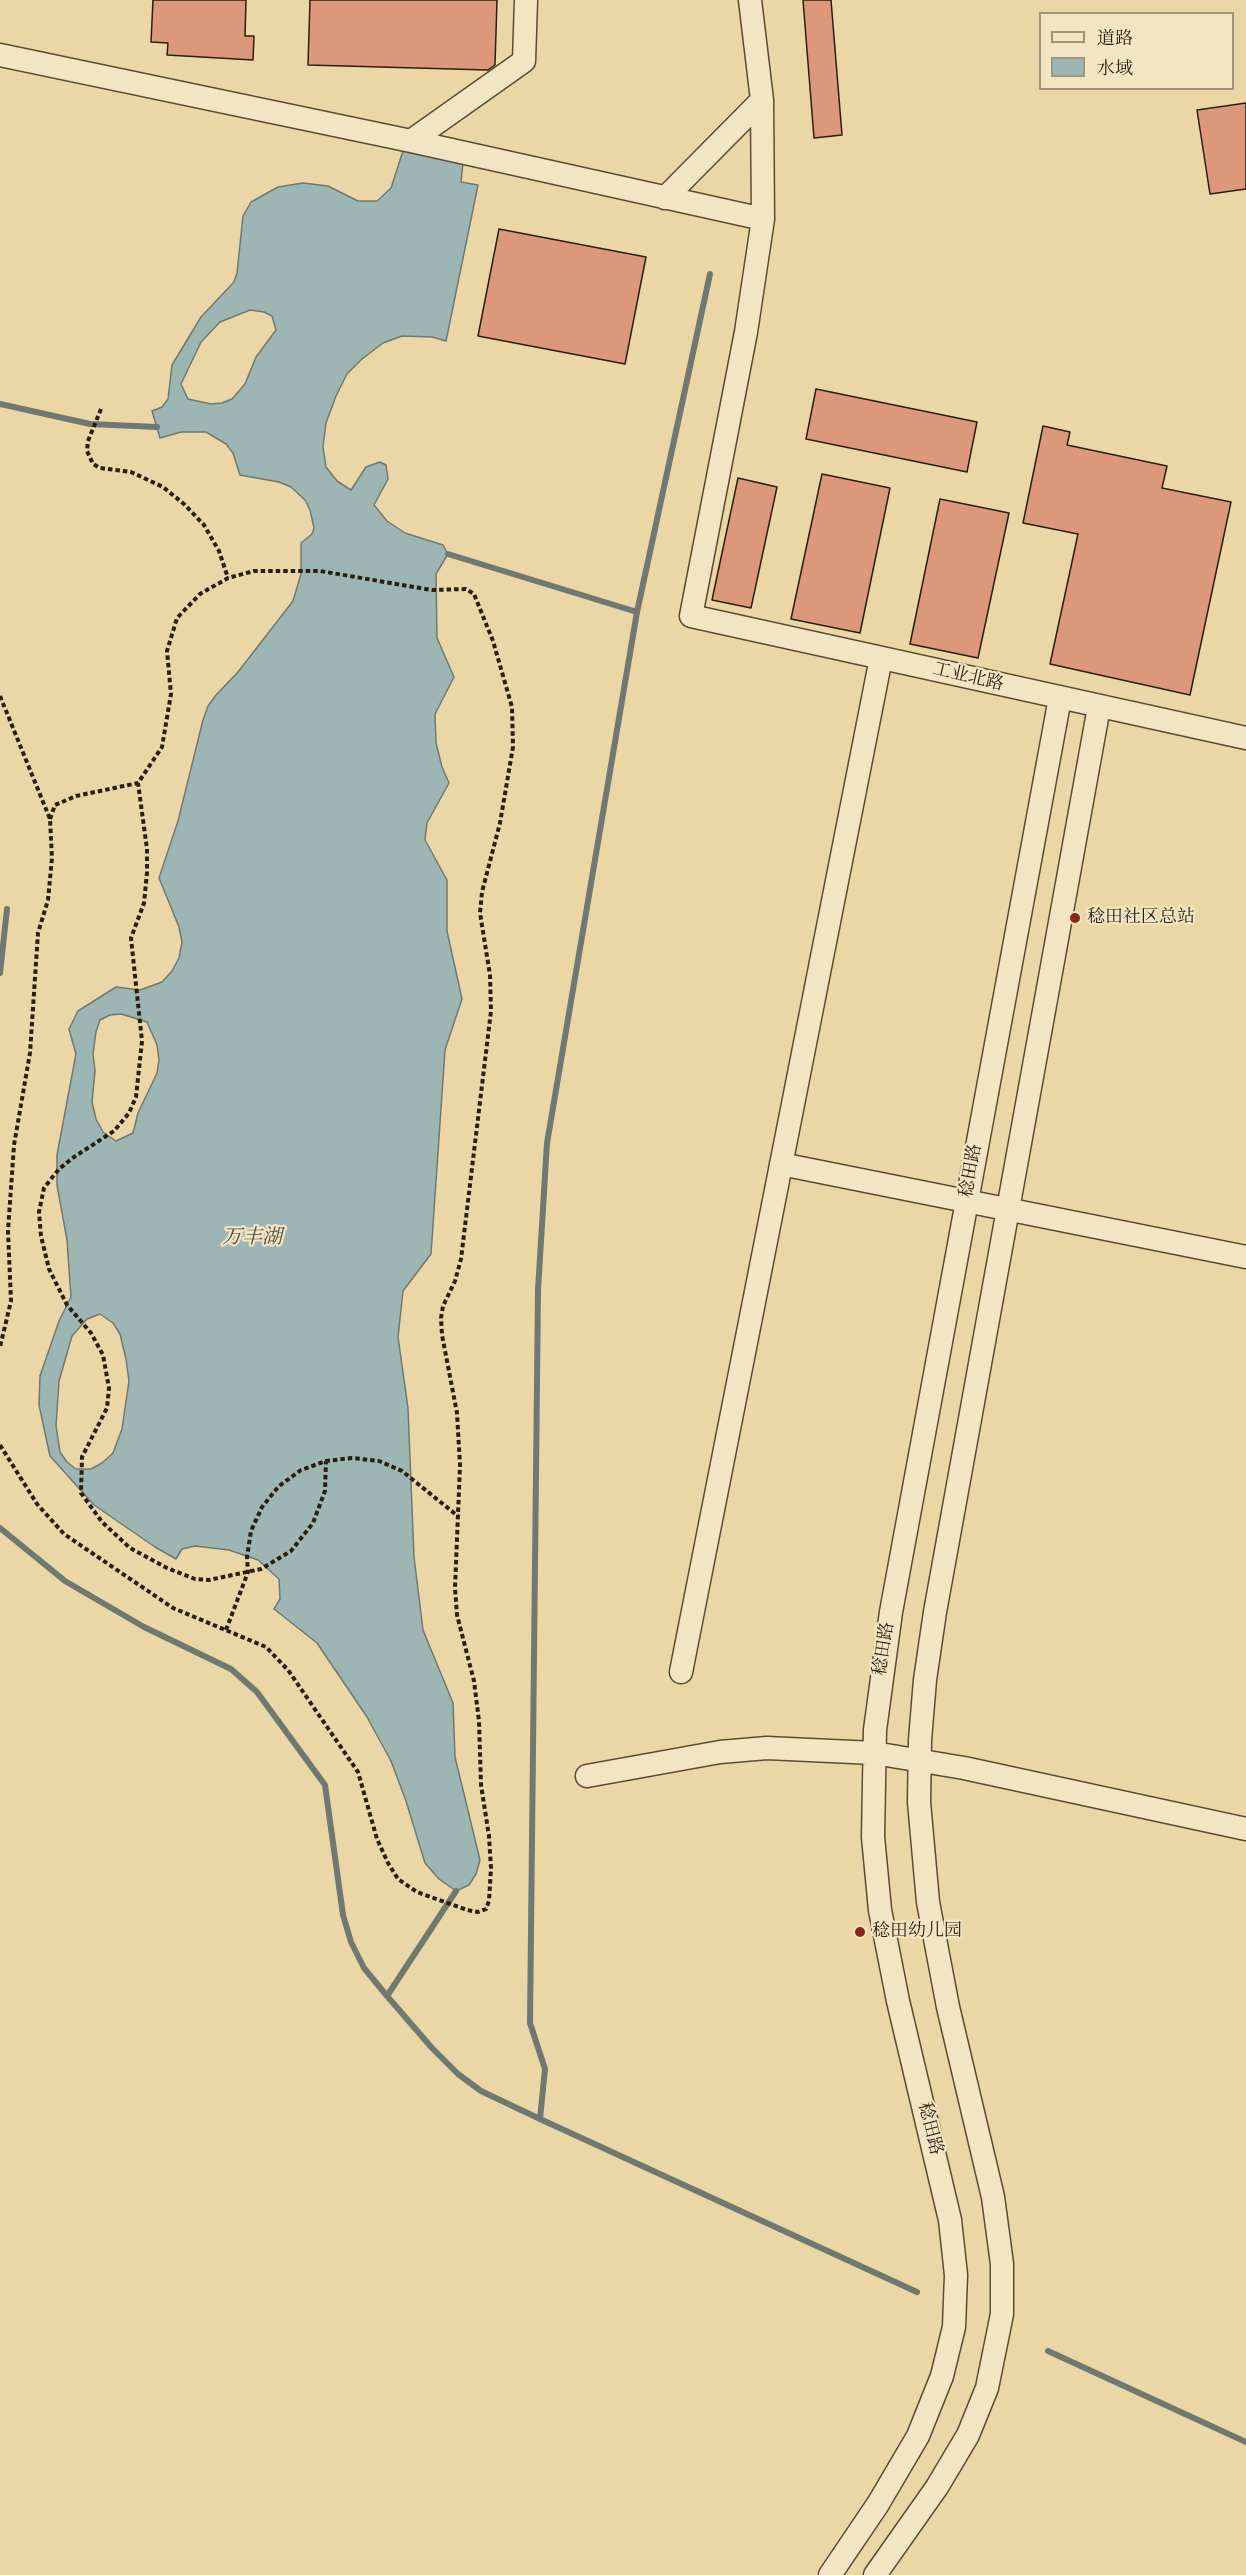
<!DOCTYPE html>
<html>
<head>
<meta charset="utf-8">
<style>
  body { margin:0 }
  #map { position:relative; width:1246px; height:2575px; overflow:hidden; background:#ead7a5; font-family:"IM FELL English","Noto Serif SC",serif }
  canvas { display:block }
  .legend { position:absolute; left:1039px; top:12px; width:195px; height:78px; box-sizing:border-box; background:#f1e5c4; border:2px solid #a1957c; margin:0; padding:8px 10px; list-style:none; font-size:18px; color:#2a1e0f }
  .legend li { display:flex; align-items:center; gap:12px; height:30px }
  .legend b { width:30px; border:2px solid #a1957c }
</style>
</head>
<body>
<div id="map">
<canvas width="1246" height="2575"></canvas>
<ul class="legend">
<li><b style="height:8px;background:#f1e5c4"></b>道路</li>
<li><b style="height:16px;background:#9eb6b3"></b>水域</li>
</ul>
</div>
<script>
const g = document.querySelector('canvas').getContext('2d');
g.lineJoin = 'round';
function fill(path, color) { g.fillStyle = color; g.fill(path, 'evenodd'); }
const toPath = rows => new Path2D(rows.map(r => 'M' + r).join(''));
function stroke(path, color, width, dash) { g.strokeStyle = color; g.lineWidth = width; g.lineCap = dash ? 'butt' : 'round'; g.setLineDash(dash || []); g.stroke(path); }
function write(font, color, halo, rows, align = 'center') {
  g.font = font + ' "IM FELL English","Noto Serif SC",serif'; g.lineWidth = 4.5; g.setLineDash([]); g.textBaseline = 'middle'; g.strokeStyle = halo; g.fillStyle = color; for (const [text, x, y, turn = 0] of rows) {
    g.save(); g.translate(x, y); g.rotate((+turn || 0) * Math.PI / 180); g.textAlign = isNaN(turn) ? turn : align; if (halo) g.strokeText(text, 0, 0); g.fillText(text, 0, 0); g.restore();
  }
}
const water = toPath([
  [403,151,463,163,461,182,478,185,446,341,432,337,402,336,383,343,362,359,347,374,336,396,326,423,323,447,326,467,337,481,351,490,366,467,380,462,386,465,388,479,374,505,387,521,405,533,443,545,448,554,436,574,437,638,454,677,435,714,436,743,442,767,449,783,427,823,425,840,447,880,447,931,462,999,445,1050,431,1254,403,1291,398,1337,408,1408,414,1557,423,1630,453,1703,455,1757,480,1860,476,1874,469,1885,456,1891,439,1879,425,1863,406,1801,391,1761,367,1717,317,1643,274,1609,280,1599,279,1579,258,1560,229,1550,195,1546,182,1549,176,1559,155,1547,94,1505,50,1456,39,1405,40,1376,59,1321,71,1297,67,1240,57,1185,57,1155,76,1054,69,1029,78,1011,116,987,140,990,162,982,172,971,179,958,182,942,179,927,159,878,178,821,203,720,208,706,216,695,238,672,293,601,301,574,301,543,312,534,314,528,310,510,305,500,291,487,279,482,240,475,233,453,226,444,206,432,181,432,160,438,152,411,162,407,168,399,172,365,201,317,234,282,237,273,243,216,251,202,278,187,303,183,328,186,358,201,377,201,391,188,403,151],
  [250,310,264,312,272,316,276,330,256,357,245,384,232,399,222,403,211,404,188,399,181,384,201,342,220,322,250,310],
  [121,1014,147,1022,157,1045,159,1060,157,1073,138,1113,133,1133,116,1141,103,1132,96,1119,92,1102,95,1071,93,1054,96,1032,100,1020,110,1015,121,1014],
  [100,1314,113,1323,120,1334,126,1359,129,1381,122,1429,113,1453,102,1463,91,1469,76,1469,67,1462,60,1452,56,1426,59,1381,72,1336,87,1319,100,1314]
]);
const stream = toPath([
  [0,404,90,424,157,427],
  [448,554,637,612],
  [0,973,7,909],
  [0,1528,65,1581,144,1627,231,1669,257,1692,325,1785,343,1915,351,1942,364,1968,387,1996,432,2048,458,2074,481,2091,540,2119,917,2292],
  [387,1996,456,1891],
  [540,2119,545,2069,530,2023,538,1290,547,1143,637,612,710,274],
  [1048,2351,1246,2442]
]);
const building = toPath([
  [153,0,246,0,245,36,254,36,253,60,167,55,168,43,151,42,153,0],
  [310,0,497,0,495,65,488,70,308,65,310,0],
  [803,0,831,0,842,135,814,138,803,0],
  [1246,103,1246,189,1210,194,1197,110,1246,103],
  [499,229,646,257,625,364,478,336,499,229],
  [816,389,977,422,967,472,806,439,816,389],
  [1043,426,1070,432,1067,445,1167,466,1162,488,1231,502,1190,695,1050,664,1078,534,1023,523,1043,426],
  [822,474,890,488,860,633,791,619,822,474],
  [738,478,777,487,751,608,712,600,738,478],
  [940,499,1009,513,978,658,910,644,940,499]
]);
const path = toPath([
  [101,409,88,441,87,451,93,464,100,468,131,472,146,479,163,487,184,504,204,525,219,551,228,578],
  [0,696,50,819,52,858,48,900,38,933,30,1053,14,1145,8,1231,11,1301,0,1347],
  [50,819,55,805,76,796,138,783],
  [0,1445,37,1504,64,1534,173,1608,266,1647,288,1670,358,1772,377,1839,388,1863,398,1879,417,1892,467,1910,478,1912,486,1909,489,1901,491,1868,489,1836,481,1785,479,1721,474,1681,457,1615,455,1588,460,1465,457,1413,442,1335,441,1318,443,1306,455,1281,461,1259,491,1011,490,975,480,913,482,892,500,823,513,747,512,707,493,641,474,594,466,589,432,590,320,571,254,571,228,578,200,594,177,618,167,651,171,694,162,747,138,783,147,849,147,873,144,903,131,938,142,1041,136,1097,129,1113,114,1131,74,1157,59,1169,44,1188,39,1212,41,1236,49,1269,67,1305,91,1333,103,1355,109,1388,107,1408,82,1457,81,1493,102,1522,130,1548,167,1568,195,1579,209,1580,261,1569,291,1551,313,1523,325,1491,326,1461],
  [226,1630,248,1572,247,1557,251,1531,262,1507,279,1486,301,1470,326,1461,352,1458,379,1461,402,1471,459,1517]
]);
const minor = toPath([
  [750,0,762,100,763,219,746,332,691,616,1246,738],
  [0,55,411,141,763,219],
  [411,141,524,61,526,0],
  [665,198,762,100],
  [781,1164,1246,1257],
  [681,1672,881,658],
  [587,1776,720,1752,767,1748,874,1753,964,1768,1246,1829],
  [830,2575,878,2504,918,2436,942,2376,954,2327,956,2275,950,2220,898,2001,880,1910,873,1837,875,1730,891,1612,1060,698],
  [875,2575,937,2487,968,2435,987,2388,1002,2314,1002,2264,993,2197,948,2007,928,1902,919,1802,920,1740,925,1680,935,1612,1099,707]
]);
const markers = [
  [1075,918,6,"#8f2418"],
  [860,1932,6,"#8f2418"]
];
const streetNames = [
  ["工业北路",968,678,13],
  ["稔田路",972,1171,-80],
  ["稔田路",885,1649,-81],
  ["稔田路",929,2129,76]
];
const poiNames = [
  ["稔田社区总站",1087,918],
  ["稔田幼儿园",872,1932]
];
const waterNames = [
  ["万丰湖",252,1239]
];
fill(water, '#9eb6b3');
stroke(water, '#707971', 1.5);
stroke(stream, '#707971', 6);
fill(building, '#db987a');
stroke(building, '#2a1e0f', 1.5);
stroke(minor, '#5a4c34', 25);
stroke(path, '#2a1e0f', 4, [4.5, 3]);
stroke(minor, '#f1e5c4', 22);
for (const [x, y, r, color] of markers) { const dot = new Path2D(); dot.arc(x, y, r, 0, 2 * Math.PI); g.fillStyle = color; g.fill(dot); stroke(dot, '#f1e5c4', 2); }
write('18px', '#2a1e0f', '#f1e5c4', streetNames);
write('18px', '#2a1e0f', '#f1e5c4', poiNames, 'left');
write('italic 20px', '#4d4c40', '#f1e5c4', waterNames);
</script>
</body>
</html>
